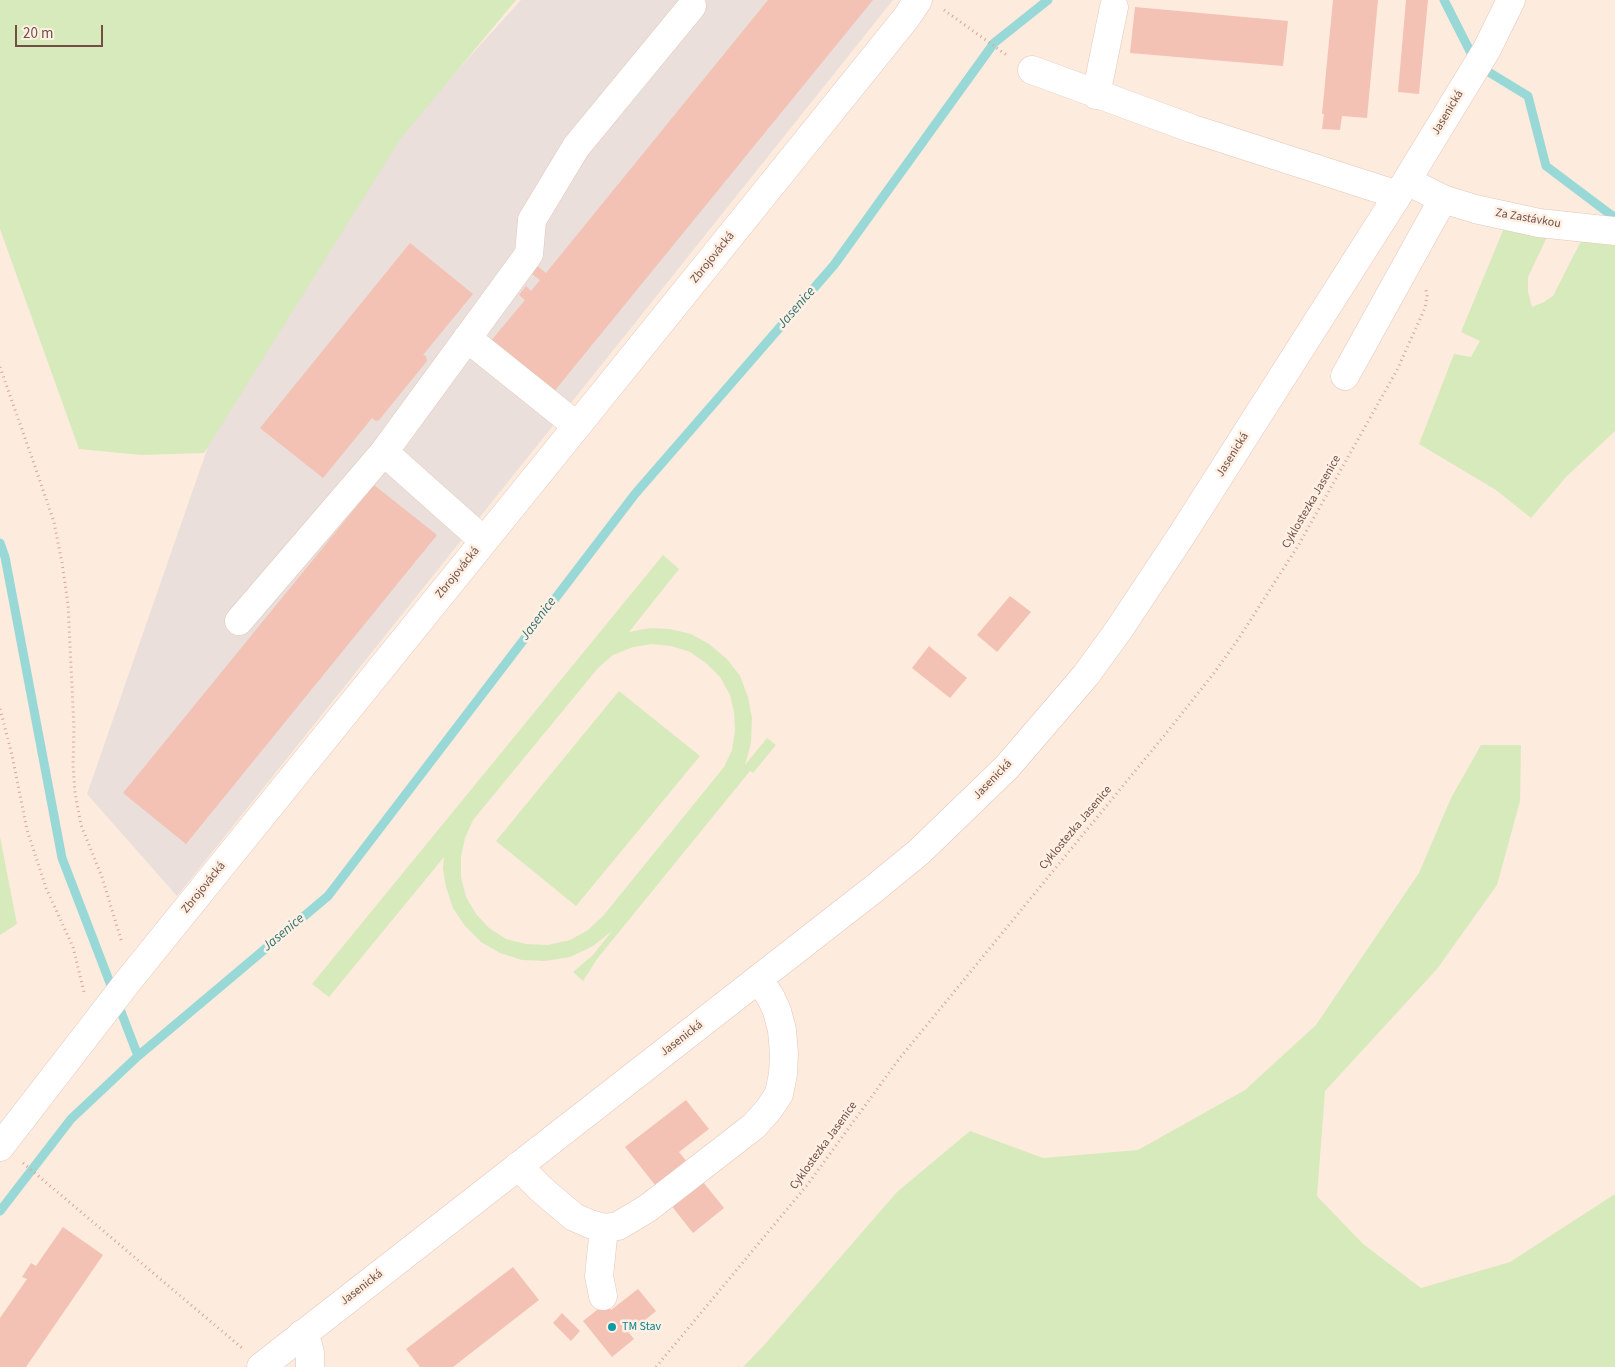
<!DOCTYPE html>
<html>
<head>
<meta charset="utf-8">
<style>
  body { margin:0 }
  #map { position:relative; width:1615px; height:1367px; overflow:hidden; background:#fdebdd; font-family:"Source Sans 3",sans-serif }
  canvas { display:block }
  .scale { position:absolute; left:15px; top:25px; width:88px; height:22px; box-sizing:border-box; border:2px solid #734e45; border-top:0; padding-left:6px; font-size:15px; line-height:18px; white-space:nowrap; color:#734e45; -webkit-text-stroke:4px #fff0e4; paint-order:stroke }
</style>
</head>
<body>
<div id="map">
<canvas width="1615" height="1367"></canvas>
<div class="scale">20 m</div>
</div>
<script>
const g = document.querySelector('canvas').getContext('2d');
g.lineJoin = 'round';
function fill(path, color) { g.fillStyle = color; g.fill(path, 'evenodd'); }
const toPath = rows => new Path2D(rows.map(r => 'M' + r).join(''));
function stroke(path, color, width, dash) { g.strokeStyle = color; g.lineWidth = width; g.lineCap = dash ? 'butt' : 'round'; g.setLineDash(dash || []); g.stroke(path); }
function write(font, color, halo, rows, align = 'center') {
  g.font = font + ' "Source Sans 3",sans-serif'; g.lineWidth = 5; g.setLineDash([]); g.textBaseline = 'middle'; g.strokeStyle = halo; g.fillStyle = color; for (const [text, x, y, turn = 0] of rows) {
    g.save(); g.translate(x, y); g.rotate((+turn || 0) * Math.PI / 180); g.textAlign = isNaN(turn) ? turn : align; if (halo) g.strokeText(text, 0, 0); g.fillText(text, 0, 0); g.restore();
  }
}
const industrial = toPath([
  [521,0,893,0,177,896,87,794,265,283]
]);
const green = toPath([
  [0,0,516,0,401,138,204,453,141,455,79,449,0,229],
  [1504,228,1548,235,1528,277,1528,292,1532,307,1544,302,1553,296,1583,237,1615,241,1615,431,1566,477,1531,518,1496,490,1419,444,1454,354,1471,357,1480,341,1461,332],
  [663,555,679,569,629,632,650,628,670,629,691,634,709,644,727,659,740,676,748,697,752,718,751,743,745,765,767,738,776,745,753,773,750,771,597,959,583,981,573,972,593,955,612,931,593,946,570,957,545,961,522,960,500,953,481,942,465,926,453,908,446,887,443,869,444,857,329,997,312,984],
  [652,644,671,646,690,652,706,663,720,677,730,695,734,712,735,730,732,750,724,767,603,916,588,930,570,940,548,945,526,944,506,939,489,928,476,914,466,897,461,877,461,857,465,838,473,820,598,668,613,655,633,647],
  [619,691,700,756,576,906,496,841],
  [1481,745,1521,745,1520,801,1497,885,1437,969,1325,1091,1317,1196,1363,1244,1421,1288,1510,1262,1615,1194,1615,1367,743,1367,766,1343,897,1192,970,1131,1043,1158,1138,1150,1245,1090,1316,1025,1419,873,1451,798],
  [0,837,17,924,0,935]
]);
const stream = toPath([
  [1444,0,1477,65,1528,96,1546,166,1615,218],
  [0,543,5,557,62,858,138,1056],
  [0,1211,71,1119,138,1056,328,896,635,494,834,265,994,43,1048,0]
]);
const building = toPath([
  [768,0,873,0,552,394,490,342,525,300,519,295,526,286,531,291,540,280,527,270,533,263,546,273],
  [1333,0,1378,0,1367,118,1342,116,1340,130,1322,129,1324,114,1322,114],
  [1406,0,1428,0,1419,94,1398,92],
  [1135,7,1288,21,1283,66,1130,53],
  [410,243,473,294,423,355,426,356,427,361,379,420,376,421,372,418,323,478,260,428],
  [374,485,437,535,186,844,123,793],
  [1010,596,1031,612,997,652,977,635],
  [929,646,967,678,950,698,912,668],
  [686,1100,709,1129,679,1152,724,1208,693,1233,625,1147],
  [63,1227,103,1255,26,1367,0,1367,0,1318,27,1279,22,1277,31,1263,36,1266],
  [513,1267,539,1300,453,1367,420,1367,406,1349],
  [638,1289,656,1311,629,1333,634,1339,612,1357,583,1321,606,1303,611,1310],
  [562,1313,580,1331,571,1341,553,1323]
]);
const path = toPath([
  [944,10,1008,56],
  [0,367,32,458,54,522,62,563,68,604,71,666,74,729,73,765,75,793,81,825,102,877,122,943],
  [0,709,12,755,27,830,46,888,73,947,84,992],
  [23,1163,242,1348],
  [656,1367,808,1184,899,1059,1172,726,1214,673,1239,638,1298,546,1397,370,1425,308,1427,296,1426,290]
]);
const minor = toPath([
  [1032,70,1193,129,1398,195],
  [1096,95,1114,7],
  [1407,181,1443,199,1475,209,1539,223,1615,231],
  [467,338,577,426],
  [1345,376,1443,199],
  [384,452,529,254,532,220,576,147,692,6],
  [239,621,384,452,484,541],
  [0,1147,129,980,577,426,906,18,918,0],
  [518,1166,541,1189,574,1217,590,1224,604,1228,618,1226,648,1208,754,1126,769,1109,779,1094,783,1074,784,1054,782,1030,777,1011,771,998,759,979],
  [603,1296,599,1276,604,1228],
  [302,1334,308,1345,310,1353,310,1367],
  [261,1367,875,888,919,852,1007,767,1086,675,1118,631,1183,533,1398,195,1487,49,1511,0]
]);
const markers = [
  [612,1327,5,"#0f9aa8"]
];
const streetNames = [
  ["Jasenická",1448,113,-59],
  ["Za Zastávkou",1528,219,10],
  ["Zbrojovácká",713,258,-51],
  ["Jasenická",1233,455,-58],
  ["Cyklostezka Jasenice",1312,502,-60],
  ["Zbrojovácká",458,573,-51],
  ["Jasenická",993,780,-46],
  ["Cyklostezka Jasenice",1076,828,-50],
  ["Zbrojovácká",204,888,-51],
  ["Jasenická",682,1039,-38],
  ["Cyklostezka Jasenice",824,1146,-54],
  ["Jasenická",362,1288,-38]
];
const cultureNames = [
  ["TM Stav",622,1327]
];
const waterNames = [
  ["Jasenice",797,308,-49],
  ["Jasenice",539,619,-53],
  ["Jasenice",284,933,-40]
];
fill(industrial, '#eadfda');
fill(green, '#d7eabc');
stroke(stream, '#98d8d7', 9);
fill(building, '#f3c2b4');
stroke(minor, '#e3c7bc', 29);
stroke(path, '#d7a598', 3, [1, 4]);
stroke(minor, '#fff', 28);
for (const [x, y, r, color] of markers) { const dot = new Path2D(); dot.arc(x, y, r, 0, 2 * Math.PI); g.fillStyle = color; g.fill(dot); stroke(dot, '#fff0e4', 2); }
write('12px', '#734e45', '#fff0e4', streetNames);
write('12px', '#0d838f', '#fff0e4', cultureNames, 'left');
write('italic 14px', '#367372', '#fff0e4', waterNames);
</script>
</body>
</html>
